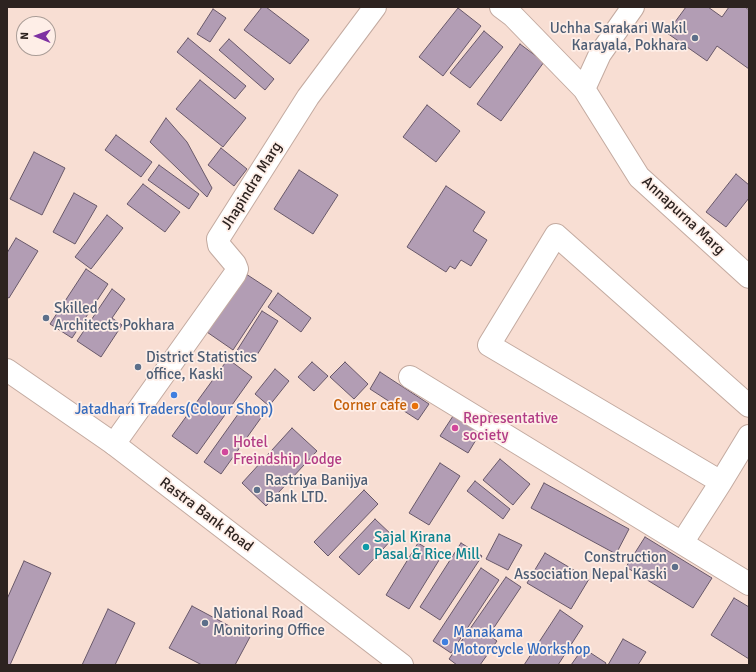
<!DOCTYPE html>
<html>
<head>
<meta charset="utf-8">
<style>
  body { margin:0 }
  #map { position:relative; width:756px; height:672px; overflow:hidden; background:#f8ded3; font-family:Signika,sans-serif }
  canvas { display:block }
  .frame { position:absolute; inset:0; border:8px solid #2d2320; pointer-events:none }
  .north { position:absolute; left:16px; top:16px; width:40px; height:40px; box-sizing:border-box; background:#feeee7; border:1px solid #aa9d97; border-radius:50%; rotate:271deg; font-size:11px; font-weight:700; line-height:16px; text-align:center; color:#2d2320 }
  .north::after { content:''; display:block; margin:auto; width:14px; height:18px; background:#7e31a2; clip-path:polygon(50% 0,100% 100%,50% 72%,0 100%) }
</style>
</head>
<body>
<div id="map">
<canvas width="756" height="672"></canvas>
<div class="frame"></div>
<div class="north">N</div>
</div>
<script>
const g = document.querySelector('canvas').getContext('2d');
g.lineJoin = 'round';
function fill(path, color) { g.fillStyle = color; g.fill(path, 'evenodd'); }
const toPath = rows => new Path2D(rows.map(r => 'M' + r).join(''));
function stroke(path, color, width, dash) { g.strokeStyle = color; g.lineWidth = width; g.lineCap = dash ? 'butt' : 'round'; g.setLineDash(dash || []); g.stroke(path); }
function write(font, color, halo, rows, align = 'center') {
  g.font = font + ' Signika,sans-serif'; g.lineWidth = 3.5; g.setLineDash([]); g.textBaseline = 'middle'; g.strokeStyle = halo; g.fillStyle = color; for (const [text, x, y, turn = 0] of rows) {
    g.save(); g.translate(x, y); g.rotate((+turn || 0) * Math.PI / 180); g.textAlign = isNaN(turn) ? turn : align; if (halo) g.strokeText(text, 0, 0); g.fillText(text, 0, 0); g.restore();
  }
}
const building = toPath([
  [262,7,266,7,309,40,290,64,244,30,262,7],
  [686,7,708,7,722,17,729,7,745,7,749,10,749,69,717,46,707,61,667,33,686,7],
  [458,8,481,26,443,76,419,57,458,8],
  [213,9,226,18,210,42,197,34,213,9],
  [484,31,503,47,470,88,450,73,484,31],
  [188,38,246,86,235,99,177,52,188,38],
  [229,39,274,79,265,90,219,50,229,39],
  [520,44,544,62,501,121,477,104,520,44],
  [200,80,246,118,223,147,176,109,200,80],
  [427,105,460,131,436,162,403,137,427,105],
  [166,118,187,142,212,188,207,197,150,142,166,118],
  [116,135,152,162,141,177,105,150,116,135],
  [221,148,247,169,234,186,208,165,221,148],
  [34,152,65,168,42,215,10,199,34,152],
  [159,165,199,194,189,209,148,180,159,165],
  [299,170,338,195,313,234,274,209,299,170],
  [736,174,749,185,749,198,726,227,706,212,736,174],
  [143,184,180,212,165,232,127,204,143,184],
  [446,186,485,212,473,231,487,240,471,266,461,260,455,269,450,266,446,272,407,247,446,186],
  [74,193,97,206,75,244,53,232,74,193],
  [107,215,123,228,91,269,75,257,107,215],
  [16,238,38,251,9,298,7,297,7,253,16,238],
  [86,269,108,284,72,338,50,324,86,269],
  [243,272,272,291,233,350,204,330,243,272],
  [112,289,125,299,112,318,122,325,101,357,77,341,112,289],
  [278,293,311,318,301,332,268,307,278,293],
  [262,311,278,321,252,363,236,352,262,311],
  [228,359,252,377,197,454,172,436,228,359],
  [312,362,328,376,314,391,298,377,312,362],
  [345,362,368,384,354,399,330,377,345,362],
  [275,369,289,381,269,406,255,394,275,369],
  [380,372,429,404,418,420,370,389,380,372],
  [246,403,263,415,221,474,204,462,246,403],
  [455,413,482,430,468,453,440,436,455,413],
  [292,428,317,451,266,506,242,483,292,428],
  [500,459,530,484,513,505,483,480,500,459],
  [440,463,460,476,429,525,409,513,440,463],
  [475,481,510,509,503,519,467,491,475,481],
  [544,483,629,529,616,554,531,508,544,483],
  [364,490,378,504,328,556,314,542,364,490],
  [375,519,394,537,359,575,339,557,375,519],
  [499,534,522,545,508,570,486,559,499,534],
  [645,537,712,578,693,608,626,567,645,537],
  [418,543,441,557,409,609,386,595,418,543],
  [461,543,482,556,440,620,420,607,461,543],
  [545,553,589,579,571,609,527,583,545,553],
  [24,561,51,573,10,665,7,665,7,599,24,561],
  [481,568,499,580,451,653,433,641,481,568],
  [506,577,521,587,489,635,497,641,480,665,457,665,449,659,506,577],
  [734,598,749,607,749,659,711,635,734,598],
  [192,606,250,637,235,665,202,665,169,648,192,606],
  [108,609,135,623,115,665,82,665,108,609],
  [560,610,583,626,558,665,524,665,560,610],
  [623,639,646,652,638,665,608,665,623,639],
  [583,648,606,663,605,665,571,665,583,648]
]);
const minor = toPath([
  [501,7,513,16,584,89,639,177,749,277],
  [584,89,600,54,633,7],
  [410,377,749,584],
  [114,444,235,274,237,269,235,264,219,245,218,239,308,97,375,7],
  [721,482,749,436],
  [682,543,721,482,489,345,556,235,749,406]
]);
const major = toPath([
  [7,370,114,444,402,665]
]);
const markers = [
  [695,38,4,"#5c6f8a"],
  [46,318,4,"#5c6f8a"],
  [138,367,4,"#5c6f8a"],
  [174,395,4,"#3f7fe0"],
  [415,406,4,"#e8710a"],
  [455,428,4,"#d1479c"],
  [225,452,4,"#d1479c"],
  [257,490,4,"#5c6f8a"],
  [366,547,4,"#0f9aa8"],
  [675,567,4,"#5c6f8a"],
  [205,623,4,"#5c6f8a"],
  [445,642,4,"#3f7fe0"]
];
const serviceNames = [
  ["Uchha Sarakari Wakil",687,29,"right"],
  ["Karayala, Pokhara",687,46,"right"],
  ["Skilled",54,309],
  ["Architects Pokhara",54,326],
  ["District Statistics",146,358],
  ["office, Kaski",146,375],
  ["Rastriya Banijya",265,481],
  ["Bank LTD.",265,498],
  ["Construction",667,558,"right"],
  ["Association Nepal Kaski",667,575,"right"],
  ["National Road",213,614],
  ["Monitoring Office",213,631]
];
const streetNames = [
  ["Jhapindra Marg",252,186,-58],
  ["Annapurna Marg",683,216,43],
  ["Rastra Bank Road",206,515,37]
];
const foodNames = [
  ["Corner cafe",407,406]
];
const shopNames = [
  ["Jatadhari Traders(Colour Shop)",174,410],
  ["Manakama",453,633,"left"],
  ["Motorcycle Workshop",453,650,"left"]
];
const hotelNames = [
  ["Representative",463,419],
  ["society",463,436],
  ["Hotel",233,443],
  ["Freindship Lodge",233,460]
];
const cultureNames = [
  ["Sajal Kirana",374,538],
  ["Pasal & Rice Mill",374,555]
];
fill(building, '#b29db4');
stroke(building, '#685869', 1);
stroke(minor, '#c3aaa0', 24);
stroke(major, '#c3aaa0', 24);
stroke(minor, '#fff', 22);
stroke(major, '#fff', 22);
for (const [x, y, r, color] of markers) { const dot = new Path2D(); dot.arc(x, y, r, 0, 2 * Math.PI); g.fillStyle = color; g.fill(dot); stroke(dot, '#feeee7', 1.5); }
write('15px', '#4e5e75', '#feeee7', serviceNames, 'left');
write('15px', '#2d2320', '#feeee7', streetNames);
write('15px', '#c56008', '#feeee7', foodNames, 'right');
write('15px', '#366cbe', '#feeee7', shopNames);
write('15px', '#b23c85', '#feeee7', hotelNames, 'left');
write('15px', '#0d838f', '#feeee7', cultureNames, 'left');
</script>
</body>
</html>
